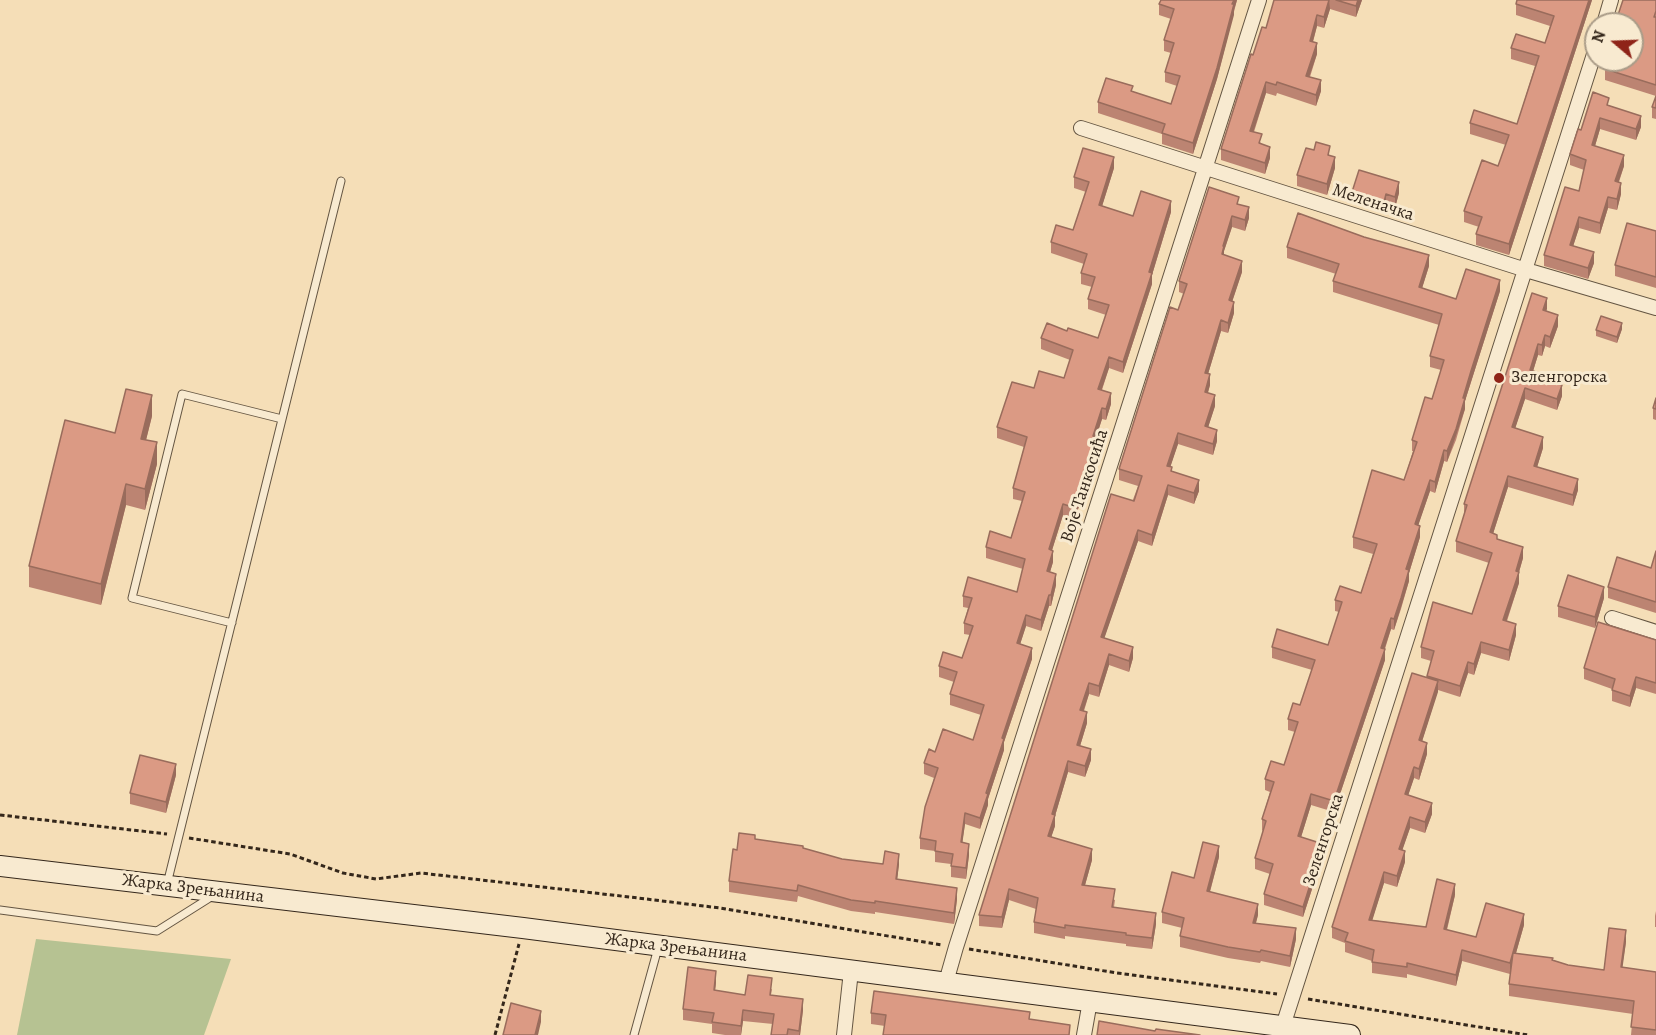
<!DOCTYPE html>
<html>
<head>
<meta charset="utf-8">
<style>
  body { margin:0 }
  #map { position:relative; width:1656px; height:1035px; overflow:hidden; background:#f5deb7; font-family:Alegreya,serif }
  canvas { display:block }
  .north { position:absolute; left:1584px; top:12px; width:60px; height:60px; box-sizing:border-box; background:#f8ead0; border:2px solid #aa9c88; border-radius:50%; rotate:289deg; font-size:16px; font-weight:700; line-height:24px; text-align:center; color:#34271b }
  .north::after { content:''; display:block; margin:auto; width:21px; height:27px; background:#8f2418; clip-path:polygon(50% 0,100% 100%,50% 72%,0 100%) }
</style>
</head>
<body>
<div id="map">
<canvas width="1656" height="1035"></canvas>
<div class="north">N</div>
</div>
<script>
const g = document.querySelector('canvas').getContext('2d');
g.lineJoin = 'round';
function fill(path, color) { g.fillStyle = color; g.fill(path, 'evenodd'); }
const toPath = rows => new Path2D(rows.map(r => 'M' + r).join(''));
function stroke(path, color, width, dash) { g.strokeStyle = color; g.lineWidth = width; g.lineCap = dash ? 'butt' : 'round'; g.setLineDash(dash || []); g.stroke(path); }
function write(font, color, halo, rows, align = 'center') {
  g.font = font + ' Alegreya,serif'; g.lineWidth = 6; g.setLineDash([]); g.textBaseline = 'middle'; g.strokeStyle = halo; g.fillStyle = color; for (const [text, x, y, turn = 0] of rows) {
    g.save(); g.translate(x, y); g.rotate((+turn || 0) * Math.PI / 180); g.textAlign = isNaN(turn) ? turn : align; if (halo) g.strokeText(text, 0, 0); g.fillText(text, 0, 0); g.restore();
  }
}
const green = toPath([
  [36,939,231,959,204,1035,17,1035]
]);
const path = toPath([
  [0,815,167,834],
  [189,838,290,854,343,873,376,879,421,873,638,898,720,908,942,945],
  [969,949,1117,973,1277,994],
  [1308,999,1528,1035],
  [495,1035,519,944]
]);
const lane = toPath([
  [232,623,132,598,182,394,282,419],
  [167,884,341,181],
  [0,910,157,931,211,897],
  [634,1035,658,948]
]);
const street = toPath([
  [1604,24,1611,0],
  [1081,128,1526,270,1656,308],
  [1612,618,1656,632],
  [946,982,956,947,1259,0],
  [1283,1026,1596,48],
  [844,1035,851,971],
  [1084,1035,1090,1001]
]);
const secondary = toPath([
  [0,866,523,928,1350,1035]
]);
const wall = toPath([
  [1161,0,1237,0,1217,79,1193,154,1162,144,1162,134,1098,113,1098,102,1133,92,1171,104,1177,86,1165,82,1165,72,1171,53,1164,51,1164,40,1171,19,1159,15,1159,4],
  [1274,0,1362,0,1356,17,1330,9,1324,28,1317,26,1313,42,1317,54,1310,77,1321,91,1316,106,1277,93,1276,96,1266,93,1254,132,1270,158,1265,174,1221,160,1221,149,1253,55,1266,28],
  [1517,0,1592,0,1509,255,1476,245,1476,234,1479,227,1464,222,1464,211,1498,166,1506,145,1470,134,1470,123,1517,124,1535,66,1511,59,1511,48,1545,43,1550,26,1516,15,1516,4],
  [1656,0,1656,96,1605,80,1605,69,1632,60],
  [1656,96,1656,119,1652,118,1652,107],
  [1609,106,1641,127,1636,140,1600,129,1595,146,1624,166,1619,182,1621,194,1617,210,1608,208,1600,234,1579,228,1573,246,1594,263,1588,279,1544,266,1544,255,1579,191,1584,170,1570,165,1570,154,1581,130],
  [1330,155,1335,168,1327,195,1297,186,1297,175],
  [1114,168,1102,206,1133,216,1171,212,1152,275,1152,284,1123,373,1109,368,1102,390,1111,404,1106,420,1102,419,1096,437,1097,448,1075,519,1063,515,1052,550,1053,562,1050,572,1056,585,1051,606,1049,606,1041,631,1026,626,1020,644,1032,659,1004,742,1004,750,988,799,988,805,980,829,965,824,962,843,969,855,966,879,951,877,951,864,935,862,935,851,920,849,920,838,934,778,924,774,924,763,935,752,973,740,981,715,950,705,950,694,954,682,939,677,939,666,962,658,970,635,964,634,964,623,968,608,963,607,963,596,1017,592,1023,569,986,558,986,547,1011,538,1022,501,1013,499,1013,488,1024,447,997,438,997,427,1034,388,1064,378,1070,360,1041,349,1041,338,1067,331,1098,338,1106,315,1088,309,1088,299,1092,287,1081,284,1081,273,1084,264,1051,253,1051,242,1073,230,1086,192,1074,188,1074,177],
  [1352,192,1399,193,1395,208,1386,205,1384,213,1352,203],
  [1239,204,1249,218,1245,231,1232,227,1224,251,1224,255,1242,272,1232,302,1234,313,1228,333,1221,331,1208,374,1210,385,1208,393,1215,406,1208,427,1217,441,1213,455,1178,444,1170,467,1172,471,1199,491,1194,504,1168,495,1152,546,1138,541,1104,638,1133,658,1129,672,1109,665,1099,697,1089,694,1084,711,1087,723,1080,746,1091,760,1085,777,1068,772,1055,816,1055,826,1051,837,1092,860,1085,885,1115,900,1114,907,1156,924,1152,949,1126,946,1126,944,1065,936,1065,939,1034,933,1034,922,1036,909,1009,900,1002,928,979,926,979,915,1138,486,1119,480,1119,469,1178,310,1184,294,1179,292,1179,281],
  [1656,231,1656,288,1615,276,1615,265],
  [1287,247,1429,266,1422,288,1456,299,1500,291,1471,382,1465,401,1465,409,1456,440,1447,462,1444,461,1435,493,1430,491,1418,525,1420,537,1409,573,1409,581,1401,609,1394,630,1391,629,1385,649,1385,660,1334,812,1311,805,1301,837,1323,855,1303,917,1264,905,1264,894,1270,874,1255,869,1255,858,1263,831,1262,830,1262,819,1270,792,1265,790,1265,779,1284,765,1295,732,1288,730,1288,719,1300,705,1312,670,1272,658,1272,647,1328,645,1339,612,1335,611,1335,600,1361,593,1373,554,1353,548,1353,537,1404,480,1413,451,1412,451,1412,440,1432,399,1441,370,1430,367,1430,356,1439,325,1333,292,1333,281,1336,274,1287,258],
  [1547,309,1546,311,1558,326,1550,348,1545,346,1542,356,1538,355,1533,371,1562,396,1557,410,1525,399,1515,428,1543,448,1537,467,1578,490,1573,506,1508,487,1493,534,1497,539,1523,558,1519,572,1519,583,1507,621,1516,635,1509,661,1481,653,1474,675,1468,673,1460,697,1438,690,1422,741,1427,754,1419,780,1414,778,1408,795,1432,814,1425,833,1410,828,1402,850,1405,862,1397,887,1384,883,1372,920,1426,927,1455,895,1447,930,1476,937,1524,925,1516,953,1553,960,1568,965,1604,970,1626,942,1622,967,1656,972,1656,1035,1631,1035,1633,1014,1509,996,1509,984,1511,971,1510,974,1462,961,1456,986,1407,974,1407,978,1372,973,1372,961,1345,952,1345,943,1332,938,1332,927,1427,678,1431,661,1421,658,1421,647,1472,614,1489,563,1456,552,1456,541,1464,515,1464,504],
  [1622,329,1617,343,1596,336,1596,330],
  [1656,398,1656,420,1653,419,1653,408],
  [152,416,146,440,157,464,145,510,126,505,101,605,29,587,29,566,115,433],
  [1656,551,1656,613,1608,598,1608,587,1651,568],
  [1604,598,1595,628,1558,617,1558,606],
  [1656,640,1656,694,1636,688,1630,707,1612,701,1612,689,1584,679,1584,668],
  [176,775,166,813,130,804,130,793],
  [755,840,803,848,842,859,883,864,899,864,897,880,957,899,954,924,875,912,875,914,851,911,798,896,797,902,729,892,729,881,737,850],
  [1219,857,1210,892,1258,915,1256,923,1296,939,1290,967,1261,961,1260,963,1228,958,1180,947,1180,936,1182,928,1162,923,1162,912,1194,878],
  [1656,911,1656,927,1655,927,1655,916],
  [716,982,715,991,745,995,772,989,771,995,803,1010,800,1035,771,1035,773,1024,743,1021,741,1035,725,1035,712,1033,712,1024,683,1020,683,1009],
  [871,1013,1030,1019,1070,1035,885,1026,871,1024]
]);
const shadedWall = toPath([
  [1234,0,1237,0,1234,10,1234,15,1217,79,1193,154,1193,143],
  [1329,0,1330,9,1324,28,1324,17],
  [1358,0,1362,0,1356,17,1356,6],
  [1589,0,1592,0,1509,255,1509,244],
  [1317,15,1317,26,1310,52,1310,41],
  [1317,43,1317,54,1306,86,1306,76],
  [1321,80,1321,91,1316,106,1316,95],
  [1266,82,1266,93,1250,142,1250,131],
  [1641,116,1641,127,1636,140,1636,129],
  [1600,118,1600,129,1592,156,1592,145],
  [1270,147,1270,158,1265,174,1265,163],
  [1624,155,1624,166,1615,192,1615,181],
  [1114,157,1114,168,1099,216,1099,205],
  [1335,157,1335,168,1327,195,1327,184],
  [1399,182,1399,193,1395,208,1395,197],
  [1621,183,1621,194,1617,210,1617,199],
  [1386,194,1386,205,1384,213,1384,202],
  [1608,197,1608,208,1600,234,1600,223],
  [1171,201,1171,212,1152,275,1152,284,1123,373,1123,362,1149,272],
  [1249,207,1249,218,1245,231,1245,220],
  [1232,216,1232,227,1224,251,1224,257,1222,265,1223,246],
  [1579,217,1579,228,1570,256,1570,245],
  [1594,252,1594,263,1588,279,1588,268],
  [1429,255,1429,266,1419,298,1419,287],
  [1242,261,1242,272,1229,311,1229,300],
  [1500,280,1500,291,1471,382,1465,401,1465,409,1447,462,1447,451,1471,371],
  [1547,298,1547,309,1543,321,1543,310],
  [1234,302,1234,313,1228,333,1228,323],
  [1558,315,1558,326,1550,348,1550,337],
  [1221,320,1221,331,1205,384,1205,373],
  [1622,323,1622,329,1617,343,1617,337],
  [1545,335,1545,346,1542,356,1542,345],
  [1538,344,1538,355,1530,381,1530,370],
  [1109,357,1109,368,1098,400,1098,389],
  [1210,374,1210,385,1205,402,1205,392],
  [1562,385,1562,396,1557,410,1557,399],
  [1525,388,1525,399,1512,438,1512,427],
  [1111,393,1111,404,1106,420,1106,409],
  [152,395,152,416,141,460,141,439],
  [1215,395,1215,406,1205,437,1205,426],
  [1102,408,1102,419,1093,447,1093,436],
  [1217,430,1217,441,1213,455,1213,444],
  [1178,433,1178,444,1167,477,1167,466],
  [1097,437,1097,448,1075,519,1075,508],
  [1543,437,1543,448,1534,477,1534,466],
  [157,442,157,464,145,510,145,489],
  [1444,450,1444,461,1435,493,1435,482],
  [1508,476,1508,487,1490,543,1490,532],
  [1578,479,1578,490,1573,506,1573,495],
  [1199,480,1199,491,1194,504,1194,493],
  [1430,480,1430,491,1415,535,1415,524],
  [126,484,126,505,101,605,101,584],
  [1168,485,1168,495,1152,546,1152,535],
  [1063,504,1063,515,1049,560,1049,549],
  [1420,526,1420,537,1409,573,1409,581,1394,630,1394,619,1406,569],
  [1138,530,1138,541,1101,648,1101,637],
  [1523,547,1523,558,1519,572,1519,583,1503,631,1503,620,1516,571],
  [1053,551,1053,562,1047,582,1047,571],
  [1056,574,1056,585,1051,606,1051,595],
  [1604,587,1604,598,1595,628,1595,617],
  [1049,595,1049,606,1041,631,1041,620],
  [1026,615,1026,626,1017,654,1017,643],
  [1391,618,1391,629,1381,659,1381,648],
  [1516,624,1516,635,1509,661,1509,650],
  [1481,642,1481,653,1474,675,1474,664],
  [1133,647,1133,658,1129,672,1129,661],
  [1032,648,1032,659,1004,742,1004,750,988,799,988,805,980,829,980,818,1002,738],
  [1385,649,1385,660,1334,812,1334,801],
  [1109,654,1109,665,1099,697,1099,686],
  [1468,662,1468,673,1460,697,1460,686],
  [1636,677,1636,688,1630,707,1630,696],
  [1438,681,1438,692,1419,751,1419,740],
  [1089,683,1089,694,1080,721,1080,710],
  [1087,712,1087,723,1077,756,1077,745],
  [1427,743,1427,754,1419,780,1419,769],
  [1091,749,1091,760,1085,777,1085,766],
  [1068,761,1068,772,1055,816,1055,826,1048,847,1048,836,1052,814],
  [176,764,176,775,166,813,166,802],
  [1414,767,1414,778,1405,805,1405,794],
  [1311,794,1311,805,1298,847,1298,836],
  [1432,803,1432,814,1425,833,1425,822],
  [965,813,965,824,961,853,961,842],
  [1410,817,1410,828,1399,860,1399,849],
  [969,844,969,855,966,879,966,868],
  [1323,844,1323,855,1303,917,1303,907],
  [1219,846,1219,857,1207,902,1207,891],
  [1092,849,1092,860,1082,896,1082,885],
  [1405,851,1405,862,1397,887,1397,876],
  [899,854,899,864,896,890,896,879],
  [1384,872,1384,883,1369,931,1369,920],
  [1455,884,1455,895,1444,940,1444,929],
  [957,888,957,899,954,924,954,913],
  [1009,889,1009,900,1002,928,1002,917],
  [1258,904,1258,915,1253,933,1253,923],
  [1156,913,1156,924,1152,949,1152,938],
  [1524,914,1524,925,1510,974,1510,963],
  [1296,928,1296,939,1290,967,1290,956],
  [1626,930,1626,942,1621,979,1621,967],
  [1462,950,1462,961,1456,986,1456,975],
  [716,971,716,982,714,1001,714,990],
  [803,999,803,1010,800,1035,799,1035],
  [743,1010,743,1021,741,1035,741,1026],
  [541,1011,541,1022,538,1035,535,1035]
]);
const building = toPath([
  [1161,0,1234,0,1232,4,1234,4,1217,68,1193,143,1162,133,1165,124,1098,102,1106,78,1133,86,1131,91,1171,104,1180,76,1165,72,1174,43,1164,40,1174,9,1159,4,1161,0],
  [1274,0,1329,0,1324,17,1317,15,1310,41,1317,43,1306,76,1321,80,1316,95,1277,82,1276,85,1266,82,1250,131,1262,134,1259,143,1270,147,1265,163,1221,149,1251,54,1253,55,1262,27,1266,28,1274,0],
  [1336,0,1358,0,1356,6,1336,0],
  [1517,0,1589,0,1509,244,1476,234,1482,217,1464,211,1482,160,1498,166,1509,135,1470,123,1474,110,1517,124,1539,56,1511,48,1516,34,1545,43,1554,16,1516,4,1517,0],
  [1623,0,1656,0,1656,11,1654,17,1656,17,1656,85,1605,69,1608,60,1632,60,1632,24,1615,24,1623,0],
  [1593,92,1609,98,1607,105,1641,116,1636,129,1600,118,1592,145,1624,155,1615,181,1621,183,1617,199,1608,197,1600,223,1579,217,1570,245,1594,252,1588,268,1544,255,1565,187,1579,191,1586,160,1570,154,1578,129,1581,130,1593,92],
  [1656,96,1656,108,1652,107,1656,96],
  [1316,142,1330,146,1328,155,1335,157,1327,184,1297,175,1306,148,1314,150,1316,142],
  [1083,148,1114,157,1099,205,1133,216,1141,191,1171,201,1149,272,1152,273,1123,362,1109,357,1098,389,1111,393,1106,409,1102,408,1093,436,1097,437,1075,508,1063,504,1049,549,1053,551,1047,571,1056,574,1051,595,1049,595,1041,620,1026,615,1017,643,1032,648,1002,738,1004,739,986,793,988,794,980,818,965,813,961,842,969,844,966,868,951,866,953,854,935,851,936,841,920,838,925,807,938,768,924,763,929,749,935,752,943,729,973,740,984,705,950,694,957,672,939,666,943,652,962,658,973,626,964,623,972,598,963,596,968,577,1017,592,1025,559,986,547,990,531,1011,538,1025,492,1013,488,1027,437,997,427,1012,382,1034,388,1039,371,1064,378,1073,350,1041,338,1047,323,1067,331,1068,328,1098,338,1109,305,1088,299,1095,277,1081,273,1087,254,1051,242,1056,225,1073,230,1089,182,1074,177,1083,148],
  [1359,170,1399,182,1395,197,1386,194,1384,202,1352,192,1359,170],
  [1209,187,1239,197,1237,204,1249,207,1245,220,1232,216,1223,246,1224,246,1222,254,1242,261,1229,300,1234,302,1228,323,1221,320,1205,373,1210,374,1205,392,1215,395,1205,426,1217,430,1213,444,1178,433,1167,466,1172,467,1171,471,1199,480,1194,493,1168,485,1152,535,1138,530,1101,637,1133,647,1129,661,1109,654,1099,686,1089,683,1080,710,1087,712,1077,745,1091,749,1085,766,1068,761,1052,814,1055,815,1048,836,1092,849,1082,885,1115,889,1112,907,1156,913,1152,938,1126,935,1126,933,1065,925,1065,928,1034,922,1038,898,1009,889,1002,917,979,915,1111,494,1134,501,1142,476,1119,469,1170,307,1178,310,1187,284,1179,281,1209,187],
  [1298,213,1364,237,1429,255,1419,287,1456,299,1466,269,1500,280,1471,371,1463,398,1465,398,1456,429,1447,451,1444,450,1435,482,1430,480,1415,524,1420,526,1406,569,1409,570,1401,598,1394,619,1391,618,1381,648,1385,649,1334,801,1311,794,1298,836,1323,844,1303,907,1264,894,1273,864,1255,858,1266,821,1262,819,1274,782,1265,779,1271,761,1284,765,1298,722,1288,719,1293,703,1300,705,1315,660,1272,647,1277,629,1328,645,1342,602,1335,600,1340,586,1361,593,1377,544,1353,537,1372,470,1404,480,1417,442,1412,440,1425,397,1432,399,1444,360,1430,356,1442,314,1333,281,1339,264,1287,247,1298,213],
  [1627,223,1656,231,1656,277,1615,265,1627,223],
  [1532,293,1547,298,1543,310,1558,315,1550,337,1545,335,1542,345,1538,344,1530,370,1542,374,1540,378,1562,385,1557,399,1525,388,1512,427,1543,437,1534,466,1578,479,1573,495,1508,476,1490,532,1497,535,1497,539,1523,547,1516,571,1519,572,1503,620,1516,624,1509,650,1481,642,1474,664,1468,662,1460,686,1427,676,1434,651,1421,647,1433,602,1472,614,1492,553,1456,541,1467,505,1464,504,1532,293],
  [1601,316,1622,323,1617,337,1596,330,1601,316],
  [126,389,152,395,141,439,157,442,145,489,126,484,101,584,29,566,65,420,115,433,126,389],
  [1656,398,1656,409,1653,408,1656,398],
  [1656,551,1656,602,1608,587,1617,557,1651,568,1656,551],
  [1568,575,1604,587,1595,617,1558,606,1568,575],
  [1598,622,1656,640,1656,683,1636,677,1630,696,1612,690,1615,679,1584,668,1598,622],
  [1412,673,1438,681,1419,740,1427,743,1419,769,1414,767,1405,794,1432,803,1425,822,1410,817,1399,849,1405,851,1397,876,1384,872,1369,920,1426,927,1437,879,1455,884,1444,929,1476,937,1486,903,1524,914,1510,963,1462,950,1456,975,1407,963,1407,967,1372,962,1374,950,1345,941,1348,933,1332,927,1412,673],
  [140,755,176,764,166,802,130,793,140,755],
  [739,833,755,835,755,839,803,846,803,848,842,859,883,864,885,851,899,854,896,879,957,888,954,913,875,901,875,903,851,900,798,885,797,891,729,881,733,849,737,850,739,833],
  [1203,842,1219,846,1207,891,1258,904,1253,923,1296,928,1290,956,1261,950,1260,952,1228,947,1180,936,1184,918,1162,912,1172,872,1194,878,1203,842],
  [1609,928,1626,930,1621,967,1656,972,1656,1030,1631,1027,1634,1001,1509,984,1513,953,1553,958,1552,960,1568,965,1604,970,1609,928],
  [688,967,716,971,714,990,745,995,748,975,772,978,770,995,803,999,799,1031,788,1029,787,1035,771,1035,774,1014,743,1010,741,1026,712,1022,714,1013,683,1009,688,967],
  [874,991,1030,1012,1029,1019,1070,1025,1069,1035,883,1035,886,1015,871,1013,874,991],
  [511,1003,541,1011,535,1035,503,1035,511,1003],
  [1099,1021,1155,1031,1156,1029,1200,1035,1097,1035,1099,1021]
]);
const markers = [
  [1499,378,6,"#8f2418"]
];
const streetNames = [
  ["Меленачка",1373,203,18],
  ["Воје Танкосића",1085,486,-72],
  ["Зеленгорска",1324,840,-72],
  ["Жарка Зрењанина",193,889,7],
  ["Жарка Зрењанина",676,948,7]
];
const poiNames = [
  ["Зеленгорска",1511,378]
];
fill(green, '#b6c292');
stroke(lane, '#645542', 9);
stroke(street, '#645542', 16);
stroke(secondary, '#34271b', 22);
stroke(path, '#34271b', 3, [4.5, 3]);
stroke(lane, '#f8ead0', 7);
stroke(street, '#f8ead0', 14);
stroke(secondary, '#f8ead0', 20);
fill(wall, '#bc8472');
fill(shadedWall, '#996c5c');
fill(building, '#db9a84');
stroke(building, '#996c5c', 1.5);
for (const [x, y, r, color] of markers) { const dot = new Path2D(); dot.arc(x, y, r, 0, 2 * Math.PI); g.fillStyle = color; g.fill(dot); stroke(dot, '#f8ead0', 2); }
write('18px', '#34271b', '#f8ead0', streetNames);
write('18px', '#34271b', '#f8ead0', poiNames, 'left');
</script>
</body>
</html>
